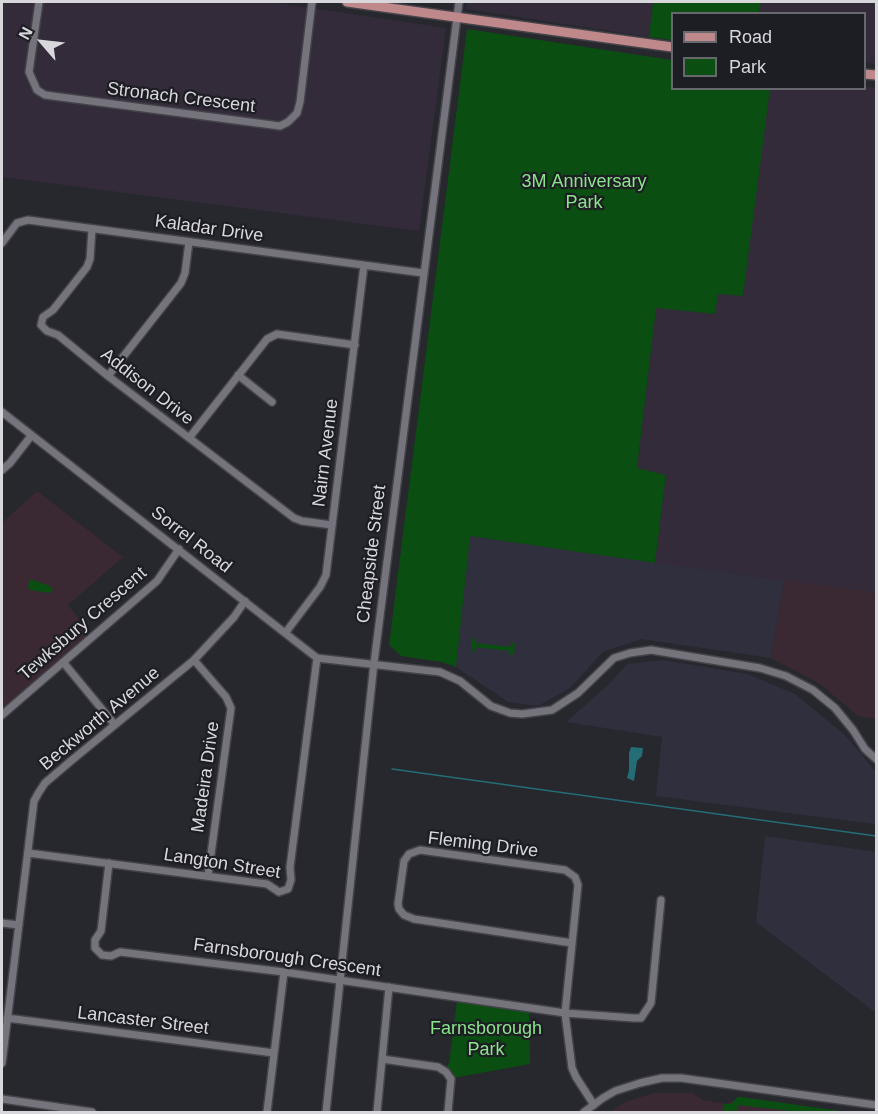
<!DOCTYPE html>
<html>
<head>
<meta charset="utf-8">
<style>
  body { margin:0 }
  #map { position:relative; width:878px; height:1114px; overflow:hidden; background:#27272e; font-family:Arial,sans-serif }
  canvas { display:block }
  .frame { position:absolute; inset:0; border:3px solid #d7d7dc; pointer-events:none }
  .legend { position:absolute; left:671px; top:12px; width:195px; height:78px; box-sizing:border-box; background:#1d1d24; border:2px solid #67676e; margin:0; padding:8px 10px; list-style:none; font-size:18px; color:#d7d7dc }
  .legend li { display:flex; align-items:center; gap:12px; height:30px }
  .legend b { width:30px; border:2px solid #67676e }
  .north { position:absolute; left:12px; top:12px; width:60px; height:60px; -webkit-text-stroke:4px #1d1d24; paint-order:stroke; rotate:298deg; font-size:16px; font-weight:700; line-height:24px; text-align:center; color:#d7d7dc }
  .north::after { content:''; display:block; margin:auto; width:21px; height:27px; background:#d7d7dc; clip-path:polygon(50% 0,100% 100%,50% 72%,0 100%) }
</style>
</head>
<body>
<div id="map">
<canvas width="878" height="1114"></canvas>
<div class="frame"></div>
<ul class="legend">
<li><b style="height:8px;background:#bf888a"></b>Road</li>
<li><b style="height:16px;background:#0a4e11"></b>Park</li>
</ul>
<div class="north">N</div>
</div>
<script>
const g = document.querySelector('canvas').getContext('2d');
g.lineJoin = 'round';
function fill(path, color) { g.fillStyle = color; g.fill(path, 'evenodd'); }
const toPath = rows => new Path2D(rows.map(r => 'M' + r).join(''));
function stroke(path, color, width, dash) { g.strokeStyle = color; g.lineWidth = width; g.lineCap = dash ? 'butt' : 'round'; g.setLineDash(dash || []); g.stroke(path); }
function write(font, color, halo, rows, align = 'center') {
  g.font = font + ' Arial,sans-serif'; g.lineWidth = 4.5; g.setLineDash([]); g.textBaseline = 'middle'; g.strokeStyle = halo; g.fillStyle = color; for (const [text, x, y, turn = 0] of rows) {
    g.save(); g.translate(x, y); g.rotate((+turn || 0) * Math.PI / 180); g.textAlign = isNaN(turn) ? turn : align; if (halo) g.strokeText(text, 0, 0); g.fillText(text, 0, 0); g.restore();
  }
}
const built = toPath([
  [469,536,784,580,771,658,641,639,603,652,570,688,538,706,508,702,456,667],
  [663,660,747,674,795,694,845,735,876,772,876,815,875,824,656,796,662,737,566,722,607,686,627,664],
  [765,836,876,852,876,1013,756,922]
]);
const industrial = toPath([
  [2,2,271,2,446,28,419,231,2,177],
  [467,2,653,2,649,37,466,9],
  [761,2,876,2,876,64,865,62,864,14,759,13],
  [865,86,876,88,876,593,655,563,666,475,637,469,656,307,715,314,718,293,743,296,767,89,864,88]
]);
const education = toPath([
  [37,491,123,557,68,605,91,634,2,710,2,523],
  [784,580,876,593,876,719,858,716,820,684,771,658],
  [654,1093,693,1093,702,1100,727,1104,736,1100,824,1112,610,1112,625,1102]
]);
const green = toPath([
  [653,2,761,2,759,13,672,14,672,40,649,37],
  [467,29,672,60,672,88,770,89,743,296,718,294,715,314,656,308,637,468,666,475,655,563,470,536,456,667,442,662,401,656,389,645],
  [30,579,50,586,53,590,49,593,30,590,28,587],
  [473,638,475,639,475,643,510,647,511,643,513,643,515,644,514,654,509,655,509,651,475,647,474,652,471,651,471,640],
  [457,1001,529,1012,530,1064,453,1078,446,1067,449,1063],
  [738,1097,741,1097,848,1112,800,1112,738,1105,737,1110,723,1112,724,1104,731,1104]
]);
const water = toPath([
  [631,747,643,748,642,756,637,761,634,781,627,778,629,770,629,753]
]);
const stream = toPath([
  [392,769,876,836]
]);
const minor = toPath([
  [39,2,29,72,37,90,45,95,280,126,288,122,297,113,300,102,312,2],
  [92,229,90,259,87,267,53,310,43,317,41,325,47,331,58,335,108,376,294,518,302,521,332,525],
  [2,243,17,223,28,220,423,273],
  [238,375,272,402],
  [108,376,181,283,185,273,189,242],
  [2,412,317,658,440,672,460,681,491,706,510,713,522,714,552,710,578,693,614,658,630,653,651,650,760,668,786,676,813,690,835,708,853,730,865,749,876,759],
  [189,438,267,339,277,334,355,345],
  [2,470,10,463,31,436],
  [286,632,320,587,326,575,364,265],
  [194,660,226,697,231,708,208,876],
  [63,662,115,725],
  [2,715,157,581,179,549],
  [28,853,267,884,279,892,288,889,291,880,290,867,317,658],
  [109,863,101,931,95,940,95,948,102,955,111,956,120,952,284,972,565,1013,634,1018,641,1018,651,1003,661,900],
  [2,923,19,925],
  [572,943,414,919,404,915,399,909,398,904,404,861,409,854,420,850,565,870,575,877,578,885,565,1013,572,1068,576,1077,594,1105],
  [7,1018,274,1053],
  [382,1059,438,1067,446,1072,451,1079,448,1112],
  [2,1063,34,801,39,792,45,783,72,760,194,660,234,617,245,601],
  [2,1099,92,1112],
  [267,1112,284,972],
  [326,1112,374,663,459,2],
  [377,1112,389,987],
  [584,1112,603,1098,615,1091,640,1083,662,1078,681,1078,876,1105]
]);
const major = toPath([
  [347,2,672,47],
  [864,74,876,75]
]);
const streetNames = [
  ["Stronach Crescent",181,98,7],
  ["Kaladar Drive",209,229,8],
  ["Addison Drive",147,387,38],
  ["Nairn Avenue",326,453,-83],
  ["Sorrel Road",191,540,38],
  ["Cheapside Street",372,554,-83],
  ["Tewksbury Crescent",83,624,-41],
  ["Beckworth Avenue",100,719,-40],
  ["Madeira Drive",206,777,-82],
  ["Fleming Drive",483,845,7],
  ["Langton Street",222,864,9],
  ["Farnsborough Crescent",287,958,8],
  ["Lancaster Street",143,1021,7]
];
const parkNames = [
  ["3M Anniversary",584,182],
  ["Park",584,203],
  ["Farnsborough",486,1029],
  ["Park",486,1050]
];
fill(built, '#302f3d');
fill(industrial, '#332b3a');
fill(education, '#3a2932');
fill(green, '#0a4e11');
fill(water, '#246d76');
stroke(stream, '#246d76', 1.5);
stroke(minor, '#444349', 10);
stroke(major, '#444349', 12);
stroke(minor, '#75747d', 7);
stroke(major, '#bf888a', 9);
write('18px', '#d7d7dc', '#1d1d24', streetNames);
write('18px', '#8be48b', '#1d1d24', parkNames);
</script>
</body>
</html>
